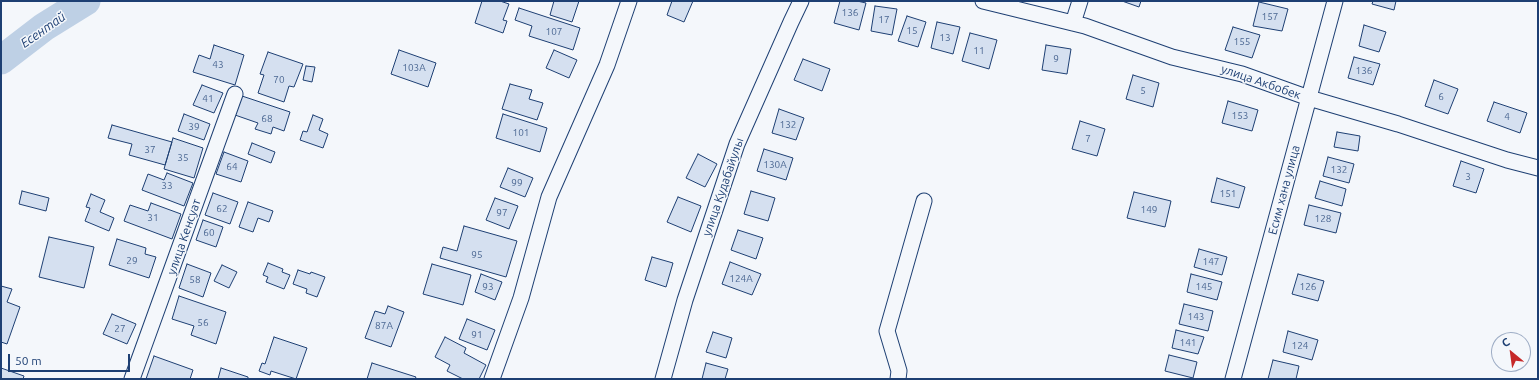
<!DOCTYPE html>
<html>
<head>
<meta charset="utf-8">
<style>
  body { margin:0 }
  #map { position:relative; width:1539px; height:380px; overflow:hidden; background:#f4f7fb; font-family:Ubuntu,sans-serif }
  canvas { display:block }
  .frame { position:absolute; inset:0; border:2px solid #1d3f73; pointer-events:none }
  .north { position:absolute; left:1491px; top:332px; width:40px; height:40px; box-sizing:border-box; background:#f4f7fb; border:1px solid #9eadc5; border-radius:50%; rotate:331deg; font-size:11px; font-weight:700; line-height:16px; text-align:center; color:#1d3f73 }
  .north::after { content:''; display:block; margin:auto; width:14px; height:18px; background:#c62828; clip-path:polygon(50% 0,100% 100%,50% 72%,0 100%) }
  .scale { position:absolute; left:8px; top:354px; width:122px; height:18px; box-sizing:border-box; border:2px solid #1d3f73; border-top:0; padding-left:5px; font-size:12px; line-height:14px; white-space:nowrap; color:#1d3f73; -webkit-text-stroke:3px #f4f7fb; paint-order:stroke }
</style>
</head>
<body>
<div id="map">
<canvas width="1539" height="380"></canvas>
<div class="frame"></div>
<div class="north">С</div>
<div class="scale">50 m</div>
</div>
<script>
const g = document.querySelector('canvas').getContext('2d');
g.lineJoin = 'round';
const toPath = rows => new Path2D(rows.map(r => 'M' + r).join(''));
function stroke(path, color, width, dash) { g.strokeStyle = color; g.lineWidth = width; g.lineCap = dash ? 'butt' : 'round'; g.setLineDash(dash || []); g.stroke(path); }
function fill(path, color) { g.fillStyle = color; g.fill(path, 'evenodd'); }
function write(font, color, halo, rows, align = 'center') {
  g.font = font + ' Ubuntu,sans-serif'; g.lineWidth = 3; g.setLineDash([]); g.textBaseline = 'middle'; g.strokeStyle = halo; g.fillStyle = color; for (const [text, x, y, turn = 0] of rows) {
    g.save(); g.translate(x, y); g.rotate((+turn || 0) * Math.PI / 180); g.textAlign = isNaN(turn) ? turn : align; if (halo) g.strokeText(text, 0, 0); g.fillText(text, 0, 0); g.restore();
  }
}
const river = toPath([
  [1,60,44,27,86,1]
]);
const building = toPath([
  [482,1,500,1,509,4,503,20,507,21,503,33,475,23,482,1],
  [554,1,579,1,572,22,550,15,554,1],
  [672,1,693,1,684,22,667,15,672,1],
  [840,1,857,1,866,3,859,30,834,23,840,1],
  [1122,1,1141,1,1139,7,1122,1],
  [1373,1,1396,1,1394,10,1372,4,1373,1],
  [1259,2,1288,9,1282,31,1253,26,1259,2],
  [875,6,897,9,892,35,871,31,875,6],
  [519,8,580,28,573,50,529,36,532,26,515,20,519,8],
  [907,16,926,22,918,47,898,41,907,16],
  [937,22,960,27,953,54,931,48,937,22],
  [1364,25,1386,32,1379,52,1359,46,1364,25],
  [1233,27,1260,35,1252,58,1225,50,1233,27],
  [970,33,997,40,989,69,962,61,970,33],
  [214,45,244,55,235,85,193,72,199,55,210,59,214,45],
  [1046,45,1071,49,1067,74,1042,70,1046,45],
  [399,50,436,63,428,87,391,74,399,50],
  [554,50,577,60,569,78,546,68,554,50],
  [268,52,303,64,294,87,289,86,284,102,258,93,264,75,260,74,268,52],
  [1354,57,1380,64,1373,85,1348,78,1354,57],
  [803,59,830,69,822,91,794,80,803,59],
  [306,66,315,67,312,82,303,80,306,66],
  [1133,75,1159,83,1153,107,1126,99,1133,75],
  [1434,80,1458,89,1448,114,1425,106,1434,80],
  [510,84,532,90,529,99,543,103,537,120,502,109,510,84],
  [202,85,223,93,214,113,193,105,202,85],
  [242,96,290,112,284,131,273,127,271,134,255,129,258,123,235,115,242,96],
  [1228,101,1258,110,1252,131,1222,123,1228,101],
  [1494,102,1527,113,1520,133,1487,121,1494,102],
  [779,109,804,118,796,140,772,133,779,109],
  [184,114,210,124,204,140,178,131,184,114],
  [503,114,547,128,540,152,496,138,503,114],
  [313,115,323,119,319,130,328,134,323,148,300,140,303,131,307,132,313,115],
  [1080,121,1105,129,1097,156,1072,149,1080,121],
  [112,125,172,142,165,165,129,155,132,144,108,138,112,125],
  [1337,132,1360,136,1358,151,1334,147,1337,132],
  [173,138,203,148,194,178,164,169,173,138],
  [252,143,275,152,271,163,248,154,252,143],
  [764,149,793,158,786,180,757,171,764,149],
  [224,152,248,161,241,182,216,174,224,152],
  [698,154,717,164,705,187,686,178,698,154],
  [1328,157,1354,164,1349,183,1323,176,1328,157],
  [1461,161,1484,169,1476,193,1453,186,1461,161],
  [508,168,533,178,525,197,500,187,508,168],
  [167,173,193,183,184,206,142,190,148,174,164,180,167,173],
  [1217,178,1245,187,1239,208,1211,202,1217,178],
  [1320,181,1346,189,1342,206,1315,198,1320,181],
  [22,191,49,198,46,211,19,204,22,191],
  [751,191,775,198,768,221,744,214,751,191],
  [1134,192,1171,201,1165,227,1127,218,1134,192],
  [213,193,238,202,230,224,205,215,213,193],
  [91,194,105,200,100,212,114,218,109,231,85,221,90,208,86,207,91,194],
  [678,197,701,206,691,232,667,222,678,197],
  [495,198,518,206,509,229,486,220,495,198],
  [248,202,273,211,269,222,258,218,253,232,239,227,248,202],
  [151,203,181,214,172,239,124,221,130,205,148,211,151,203],
  [1309,205,1341,213,1336,233,1304,225,1309,205],
  [203,220,223,227,216,247,196,240,203,220],
  [464,226,517,241,506,277,440,258,443,247,457,251,464,226],
  [738,230,763,238,756,259,731,250,738,230],
  [49,237,94,247,84,288,39,277,49,237],
  [117,239,146,248,145,254,156,257,149,278,109,265,117,239],
  [1199,249,1227,257,1222,275,1194,267,1199,249],
  [652,257,673,263,666,287,645,280,652,257],
  [730,262,761,274,752,295,722,284,730,262],
  [268,263,283,269,282,272,290,275,284,289,266,282,268,277,263,275,268,263],
  [187,264,211,273,203,297,179,288,187,264],
  [432,264,471,275,463,305,423,294,432,264],
  [222,265,237,272,229,288,214,281,222,265],
  [298,270,310,274,311,272,325,277,317,297,306,293,307,289,293,284,298,270],
  [481,274,502,282,495,300,475,292,481,274],
  [1191,274,1222,282,1217,300,1187,292,1191,274],
  [1298,274,1324,281,1318,301,1292,294,1298,274],
  [1,286,12,289,7,302,20,307,7,344,1,342,1,286],
  [179,296,226,312,216,344,191,335,194,326,172,319,179,296],
  [1184,304,1213,311,1208,331,1179,324,1184,304],
  [388,306,404,312,391,347,365,338,375,311,385,314,388,306],
  [112,314,136,324,127,344,103,334,112,314],
  [467,319,495,330,487,350,459,339,467,319],
  [1176,330,1204,337,1198,354,1172,348,1176,330],
  [1288,331,1318,340,1312,360,1283,352,1288,331],
  [713,332,732,338,726,358,706,352,713,332],
  [274,337,307,348,296,379,271,371,270,375,259,371,262,363,265,364,274,337],
  [445,337,466,348,464,353,486,365,479,379,463,379,447,371,450,365,435,357,445,337],
  [1169,355,1197,362,1193,378,1165,371,1169,355],
  [154,356,193,370,190,379,146,379,154,356],
  [1273,360,1299,366,1296,379,1268,379,1273,360],
  [372,363,416,377,415,379,367,379,372,363],
  [706,363,728,369,725,379,702,379,706,363],
  [1,368,24,376,23,379,1,379,1,368],
  [221,368,248,377,248,379,218,379,221,368]
]);
const street = toPath([
  [983,1,1085,26,1172,57,1242,74,1309,98,1398,124,1507,160,1538,168],
  [1073,23,1080,1],
  [132,379,235,94],
  [492,379,521,298,549,197,607,65,629,1],
  [663,379,685,300,737,144,791,22,801,1],
  [898,379,899,371,887,331,924,201],
  [1233,379,1335,1]
]);
const numberNames = [
  ["136",850,13],
  ["157",1270,17],
  ["17",884,20],
  ["15",912,31],
  ["107",554,32],
  ["13",945,38],
  ["155",1242,42],
  ["11",979,51],
  ["9",1056,59],
  ["43",218,65],
  ["103А",414,68],
  ["136",1364,71],
  ["70",279,80],
  ["5",1143,91],
  ["6",1441,97],
  ["41",208,99],
  ["153",1240,116],
  ["4",1507,117],
  ["68",267,119],
  ["132",788,125],
  ["39",194,127],
  ["101",521,133],
  ["7",1088,139],
  ["37",150,150],
  ["35",183,158],
  ["130А",775,165],
  ["64",232,167],
  ["132",1339,170],
  ["3",1468,177],
  ["99",517,183],
  ["33",167,186],
  ["151",1228,194],
  ["62",222,209],
  ["149",1149,210],
  ["97",502,213],
  ["31",153,218],
  ["128",1323,219],
  ["60",209,233],
  ["95",477,255],
  ["29",132,261],
  ["147",1211,262],
  ["124А",741,279],
  ["58",195,280],
  ["93",488,287],
  ["145",1204,287],
  ["126",1308,287],
  ["143",1196,317],
  ["56",203,323],
  ["87А",384,326],
  ["27",120,329],
  ["91",477,335],
  ["141",1188,343],
  ["124",1300,346]
];
const streetNames = [
  ["улица Акбобек",1261,82,19],
  ["улица Кудабайулы",723,187,-71],
  ["Есим хана улица",1284,190,-75],
  ["улица Кенсуат",184,237,-71]
];
const waterNames = [
  ["Есентай",43,30,-35]
];
stroke(river, '#bed0e5', 29);
fill(building, '#d5e0f0');
stroke(building, '#1d3f73', 1);
stroke(street, '#1d3f73', 17);
stroke(street, '#f4f7fb', 15);
write('10px', '#4b6792', null, numberNames);
write('12px', '#1d3f73', '#f4f7fb', streetNames);
write('italic 13px', '#1d3f73', '#f4f7fb', waterNames);
</script>
</body>
</html>
